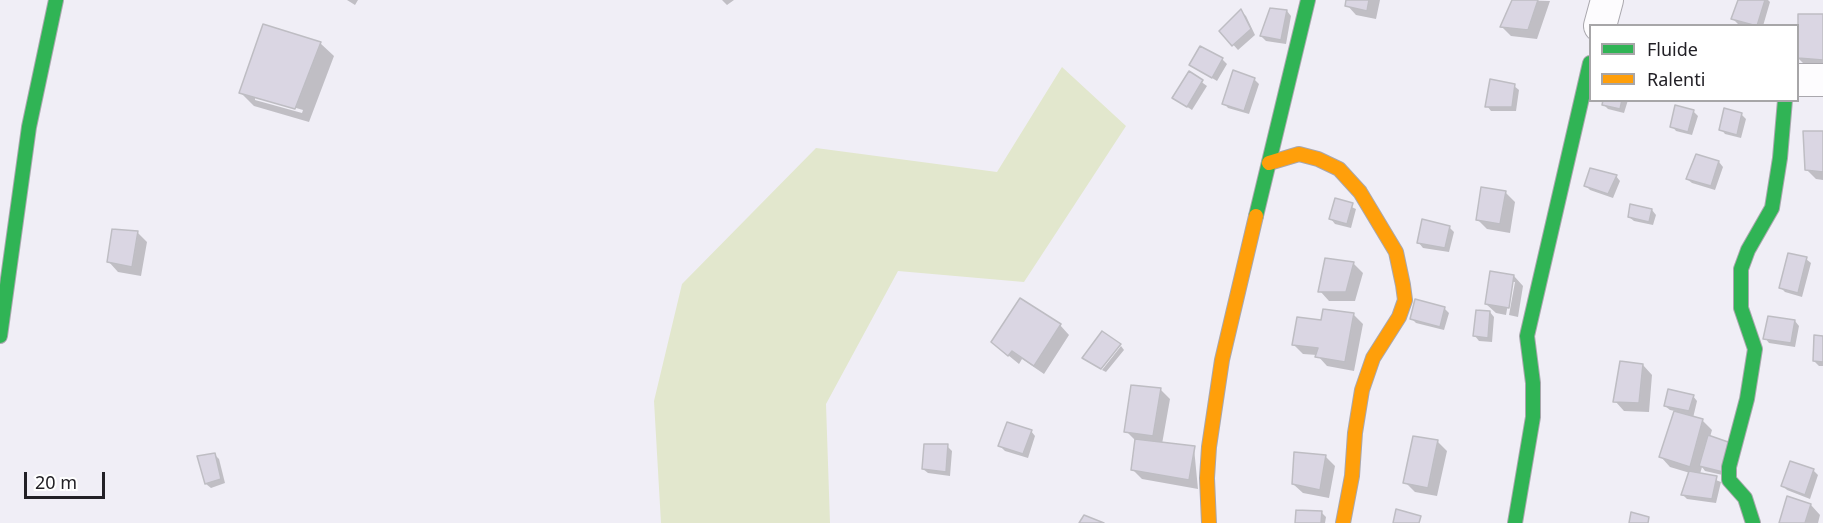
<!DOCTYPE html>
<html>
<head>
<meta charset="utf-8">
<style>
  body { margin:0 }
  #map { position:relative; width:1823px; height:523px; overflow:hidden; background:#f0eef6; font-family:"Noto Sans",sans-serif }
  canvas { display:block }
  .legend { position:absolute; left:1589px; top:24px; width:210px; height:78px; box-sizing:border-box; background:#fff; border:2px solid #a7a6a8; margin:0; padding:8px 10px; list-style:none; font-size:18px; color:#222026 }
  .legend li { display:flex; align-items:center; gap:12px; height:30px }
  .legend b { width:30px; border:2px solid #a7a6a8 }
  .scale { position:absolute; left:24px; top:472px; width:81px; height:27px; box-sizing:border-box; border:3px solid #222026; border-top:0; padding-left:8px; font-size:18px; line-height:21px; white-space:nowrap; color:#222026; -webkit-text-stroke:4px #fff; paint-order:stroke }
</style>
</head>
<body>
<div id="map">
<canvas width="1823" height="523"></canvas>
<ul class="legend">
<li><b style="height:8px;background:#30b455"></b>Fluide</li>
<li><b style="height:8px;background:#ff9f0a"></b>Ralenti</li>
</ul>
<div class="scale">20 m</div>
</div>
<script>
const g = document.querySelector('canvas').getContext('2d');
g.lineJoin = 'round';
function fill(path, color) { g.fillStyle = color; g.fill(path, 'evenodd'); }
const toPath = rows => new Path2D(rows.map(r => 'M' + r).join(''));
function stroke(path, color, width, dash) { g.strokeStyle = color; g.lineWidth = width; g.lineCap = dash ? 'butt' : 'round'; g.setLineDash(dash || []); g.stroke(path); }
const green = toPath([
  [1062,67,1126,126,1024,282,898,271,826,404,830,523,661,523,654,401,682,284,816,148,997,172]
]);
const shadow = toPath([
  [347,0,358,0,355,5],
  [722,0,734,0,727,5],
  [1348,0,1380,0,1376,19,1356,15,1347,5],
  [1514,0,1550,1,1537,39,1511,36,1502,27],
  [1740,0,1768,0,1770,2,1763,26,1744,26,1738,24,1733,19],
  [1241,11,1246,16,1255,35,1238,50,1221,31],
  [1287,11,1291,16,1286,44,1266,41,1261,36],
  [1799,15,1823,16,1823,68,1807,67,1798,58],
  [320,43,334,56,309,122,254,106,241,93],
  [255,96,303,110,302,113,255,100],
  [1222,59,1227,64,1217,81,1191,65],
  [1189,73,1207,86,1192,110,1174,98],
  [1254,79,1259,84,1249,114,1228,108,1224,103],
  [1514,86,1519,90,1516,111,1491,111,1487,106],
  [1605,100,1628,100,1624,113,1608,109,1604,105],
  [1693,111,1698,116,1692,135,1676,131,1672,126],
  [1741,114,1746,119,1741,138,1725,134,1721,129],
  [1823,132,1823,180,1816,179,1806,169],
  [1719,162,1723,167,1715,190,1692,183,1687,179],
  [1616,176,1620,181,1613,198,1590,190,1586,186],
  [1505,192,1515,202,1510,233,1487,229,1478,220],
  [1336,200,1356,209,1351,228,1335,224,1331,219],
  [1652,210,1656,215,1653,225,1634,221,1629,217],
  [1449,227,1454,232,1449,252,1423,248,1419,243],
  [137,232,147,242,141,276,118,272,109,262],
  [1806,259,1811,263,1802,297,1785,292,1781,288],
  [1354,264,1363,273,1355,301,1329,301,1320,291],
  [1514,276,1523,286,1518,317,1509,315,1515,282,1512,282,1506,315,1496,313,1486,304],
  [1444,308,1449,313,1444,330,1416,323,1412,319],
  [1490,312,1494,317,1492,342,1479,341,1475,336],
  [1353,314,1363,324,1354,371,1327,366,1317,355,1303,354,1293,344,1322,322],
  [1795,321,1799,326,1795,347,1769,343,1765,338],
  [1060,325,1069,335,1044,374,1022,359,1019,364,992,342],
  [1823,338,1823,366,1819,366,1814,361],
  [1121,346,1124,350,1106,372,1102,370],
  [1643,365,1652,375,1649,412,1624,411,1615,401],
  [1161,390,1170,399,1162,444,1194,448,1198,489,1142,479,1132,469,1136,441,1126,431],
  [1693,396,1697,401,1693,418,1702,420,1712,430,1710,437,1727,476,1705,471,1702,467,1700,474,1721,482,1716,503,1687,499,1682,494,1690,473,1670,467,1661,457,1675,411,1670,410,1665,406],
  [1031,431,1035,436,1028,458,1005,451,1000,446],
  [1437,441,1447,451,1437,496,1415,492,1405,482],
  [947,446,952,451,950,476,928,473,923,469],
  [214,454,219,459,225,483,211,488,206,484],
  [1325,456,1335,466,1329,498,1303,493,1293,484],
  [1813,470,1818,475,1810,499,1787,490,1783,486],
  [1788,498,1811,505,1820,515,1818,523,1781,523],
  [1321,512,1326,517,1325,523,1296,523]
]);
const building = toPath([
  [1346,0,1369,0,1367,11,1345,6,1346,0],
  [1512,0,1538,0,1528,30,1500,27,1512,0],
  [1738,0,1765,0,1757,26,1731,19,1738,0],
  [1270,8,1287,10,1281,40,1260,36,1270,8],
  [1241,9,1251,29,1232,46,1219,31,1241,9],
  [1798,14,1823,14,1823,60,1798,58,1798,14],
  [263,24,321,42,295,109,239,93,263,24],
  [1200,46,1223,58,1212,78,1189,65,1200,46],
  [1233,70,1255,78,1244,111,1222,104,1233,70],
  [1189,71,1203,80,1187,107,1172,98,1189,71],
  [1490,79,1515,84,1512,107,1485,107,1490,79],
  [1603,100,1622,100,1620,109,1602,105,1603,100],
  [1675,105,1694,110,1688,132,1670,127,1675,105],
  [1724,108,1742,113,1737,135,1719,130,1724,108],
  [1803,131,1823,131,1823,172,1805,170,1803,131],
  [1696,154,1719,161,1711,186,1686,179,1696,154],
  [1590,168,1617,175,1608,194,1584,186,1590,168],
  [1481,187,1506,191,1500,224,1476,220,1481,187],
  [1335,198,1353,203,1347,224,1329,219,1335,198],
  [1630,204,1652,209,1649,222,1628,217,1630,204],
  [1422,219,1450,226,1445,248,1417,243,1422,219],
  [112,229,138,231,132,267,107,262,112,229],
  [1788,253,1807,257,1798,293,1779,288,1788,253],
  [1325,258,1354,262,1346,292,1318,292,1325,258],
  [1490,271,1514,275,1509,308,1485,304,1490,271],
  [1020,298,1061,324,1034,366,1012,351,1008,356,991,342,1020,298],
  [1415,299,1445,307,1440,327,1410,319,1415,299],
  [1323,309,1354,313,1345,362,1315,357,1318,348,1292,345,1297,317,1321,320,1323,309],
  [1476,310,1490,311,1488,338,1473,336,1476,310],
  [1768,316,1795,320,1791,343,1763,339,1768,316],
  [1102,331,1121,344,1101,369,1082,358,1102,331],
  [1814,335,1823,336,1823,362,1813,361,1814,335],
  [1620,361,1643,364,1639,403,1613,402,1620,361],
  [1131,385,1161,388,1153,436,1124,432,1131,385],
  [1668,389,1694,395,1689,411,1664,406,1668,389],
  [1674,411,1703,419,1690,467,1659,457,1674,411],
  [1007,422,1032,430,1023,454,998,446,1007,422],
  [1708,435,1731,443,1723,472,1699,466,1708,435],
  [1413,436,1438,440,1428,488,1403,483,1413,436],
  [1135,439,1195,446,1189,480,1131,470,1135,439],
  [924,444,948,444,946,472,922,469,924,444],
  [1294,452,1326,455,1320,490,1292,484,1294,452],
  [215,453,221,479,205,484,197,456,215,453],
  [1790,461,1814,469,1805,495,1781,486,1790,461],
  [1689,471,1717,476,1712,499,1681,495,1689,471],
  [1787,496,1811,504,1805,523,1779,523,1787,496],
  [1396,509,1421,516,1419,523,1393,523,1396,509],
  [1296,510,1322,511,1321,523,1295,523,1296,510],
  [1631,512,1649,517,1648,523,1629,523,1631,512],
  [1084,515,1104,523,1079,523,1084,515]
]);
const street = toPath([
  [1600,26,1607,0],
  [1798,80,1823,80]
]);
const fast = toPath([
  [1256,216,1308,0],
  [0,336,29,127,56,0],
  [1515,523,1533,417,1533,383,1527,336,1590,63],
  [1753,523,1745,498,1729,480,1729,467,1747,399,1755,349,1741,308,1741,269,1748,250,1772,208,1780,158,1785,100]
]);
const slow = toPath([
  [1269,163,1299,154,1318,159,1339,169,1360,192,1396,252,1403,285,1405,300,1399,317,1373,358,1362,390,1355,433,1352,476,1343,523],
  [1209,523,1207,478,1209,447,1222,360,1256,216]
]);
fill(green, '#e2e7cd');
fill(shadow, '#0003');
fill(building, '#dad6e3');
stroke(building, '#bebdc3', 1.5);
stroke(street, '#a9a7ad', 34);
stroke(fast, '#a9a7ad', 16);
stroke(slow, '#a9a7ad', 16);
stroke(street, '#fdfcfe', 32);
stroke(fast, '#30b455', 14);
stroke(slow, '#ff9f0a', 14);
</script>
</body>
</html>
